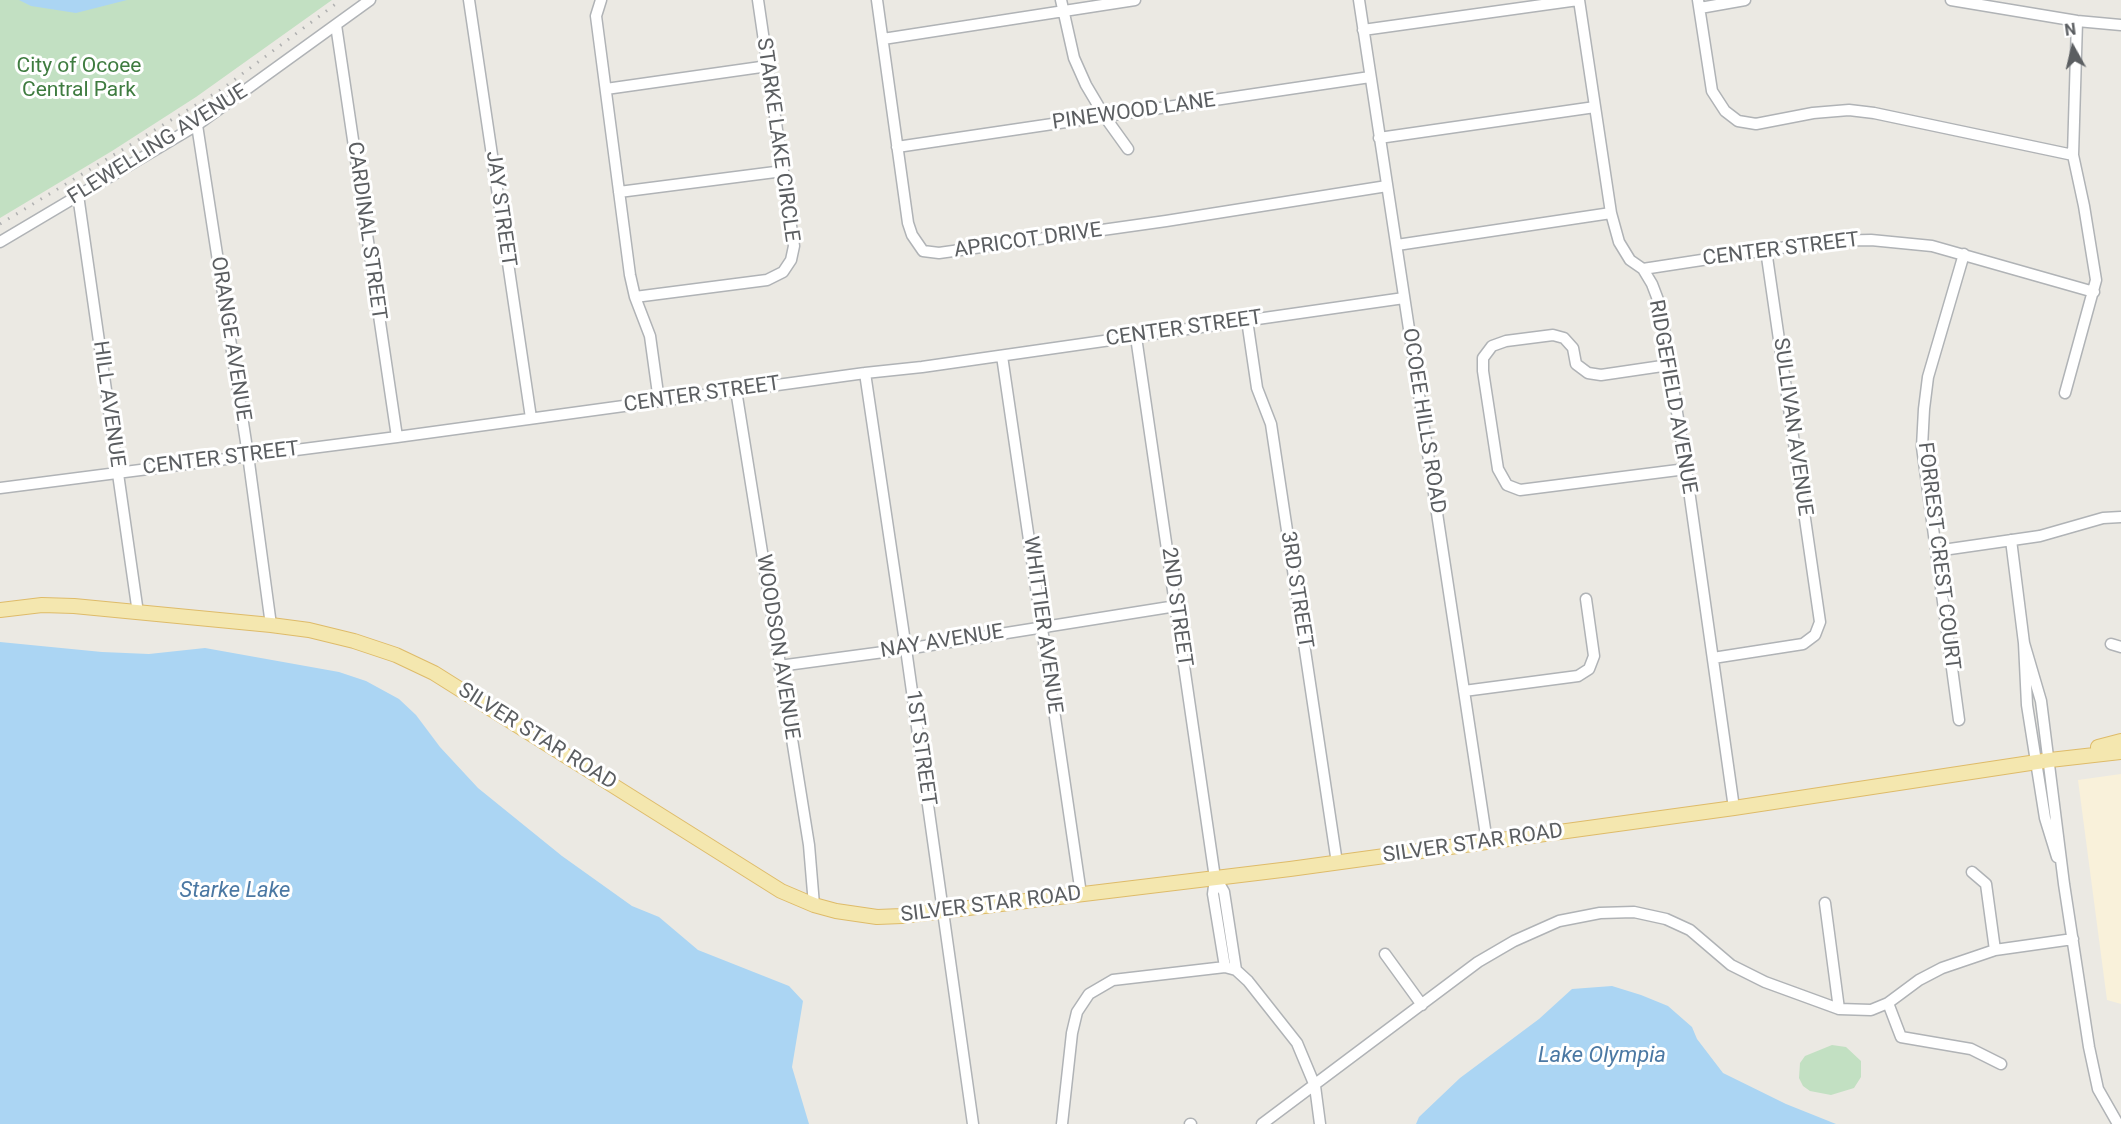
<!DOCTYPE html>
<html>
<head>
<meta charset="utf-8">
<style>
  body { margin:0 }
  #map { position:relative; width:2121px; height:1124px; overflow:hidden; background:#ebe9e3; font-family:Roboto,sans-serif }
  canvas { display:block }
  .north { position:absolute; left:2043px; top:18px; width:60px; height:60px; -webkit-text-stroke:4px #fff; paint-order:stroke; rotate:352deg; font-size:16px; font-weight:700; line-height:24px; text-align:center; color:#5b5e61 }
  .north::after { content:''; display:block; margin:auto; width:21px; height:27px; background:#5b5e61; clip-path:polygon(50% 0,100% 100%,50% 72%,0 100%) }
</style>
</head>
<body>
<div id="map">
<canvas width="2121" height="1124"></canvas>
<div class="north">N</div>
</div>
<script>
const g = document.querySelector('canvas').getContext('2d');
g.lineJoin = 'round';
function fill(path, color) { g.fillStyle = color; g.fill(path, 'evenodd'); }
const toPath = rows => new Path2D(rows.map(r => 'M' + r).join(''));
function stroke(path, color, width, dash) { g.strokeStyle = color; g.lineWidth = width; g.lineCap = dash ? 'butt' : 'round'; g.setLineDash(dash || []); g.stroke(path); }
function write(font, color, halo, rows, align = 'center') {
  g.font = font + ' Roboto,sans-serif'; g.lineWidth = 6; g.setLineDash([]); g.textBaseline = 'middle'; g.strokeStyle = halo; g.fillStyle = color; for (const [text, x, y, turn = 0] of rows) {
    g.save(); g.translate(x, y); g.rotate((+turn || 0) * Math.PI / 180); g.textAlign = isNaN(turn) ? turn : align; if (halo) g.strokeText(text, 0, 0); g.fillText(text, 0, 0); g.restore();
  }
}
const commercial = toPath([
  [2121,774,2121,1004,2107,1000,2078,780]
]);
const green = toPath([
  [0,0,332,0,196,97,112,151,0,218],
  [1832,1045,1846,1047,1861,1061,1861,1077,1854,1088,1831,1095,1810,1091,1803,1086,1799,1078,1800,1063,1805,1056]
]);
const water = toPath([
  [19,0,127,0,76,13,31,6],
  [0,642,102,652,149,654,205,648,339,672,366,681,399,699,416,715,440,747,478,788,562,856,632,906,659,917,698,950,789,986,803,1001,792,1067,809,1124,0,1124],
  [1612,986,1641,995,1668,1006,1692,1027,1697,1039,1723,1073,1786,1104,1836,1124,1416,1124,1419,1117,1460,1078,1539,1019,1572,989]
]);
const minor = toPath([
  [469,0,531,418],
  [601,0,596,16,630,275,635,297,650,336,659,401],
  [877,0,908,223,912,235,923,251,939,253,1166,221,1387,186],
  [1061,0,1074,58,1086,85,1105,117,1128,149],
  [1359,0,1487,842],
  [1579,0,1611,213,1619,242,1630,260,1643,269,1652,284,1660,305,1686,469,1734,808],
  [1698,0,1712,91,1725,111,1738,121,1756,124,1813,113,1849,110,1874,113,2073,155],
  [1951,0,2077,21,2121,25],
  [1700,8,1745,0],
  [336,25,397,437],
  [1363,30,1578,0],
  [883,39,1135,0],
  [606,89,768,66],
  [197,125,248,455,271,625],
  [1379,138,1595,107],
  [897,147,1370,77],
  [619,192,783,171],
  [78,195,138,613],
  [0,242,197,125,370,0],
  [1397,245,1611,213],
  [1643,269,1826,241,1871,240,1932,246,2094,292],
  [635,297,767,280,783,272,791,260,794,246,758,0],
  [1247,320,1257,388,1271,424,1337,863],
  [1136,337,1215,878,1213,894,1225,967],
  [1002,356,1081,894],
  [1669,365,1601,375,1588,373,1576,364,1573,348,1564,338,1553,335,1506,341,1492,346,1483,358,1483,371,1498,469,1507,485,1520,490,1686,469],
  [865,373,906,649,973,1124],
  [736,390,809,845,814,905],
  [2065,393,2096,280,2084,206,2073,155,2077,21],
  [0,488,397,437,865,373,922,367,1404,298],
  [2011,540,2024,643,2027,705,2045,818,2057,857],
  [1936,551,2040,536,2103,518,2121,517],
  [2024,643,2041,701,2064,884,2089,1047,2098,1089,2118,1124],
  [2111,644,2121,647],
  [1713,658,1803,644,1815,635,1820,622,1766,250],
  [779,666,906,649,1176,606],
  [1464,691,1578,676,1589,669,1594,656,1586,599],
  [1959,720,1922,447,1924,409,1928,377,1964,254],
  [1972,872,1986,884,1995,950],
  [1216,878,1224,892,1236,970],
  [1825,903,1839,1009],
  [1385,954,1422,1005],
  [1888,1003,1901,1037,1971,1049,2001,1064],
  [1062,1124,1072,1033,1077,1012,1089,994,1113,980,1225,967,1236,970,1248,981,1297,1043,1315,1086,1320,1124],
  [1190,1124,1191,1124],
  [1262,1124,1478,962,1514,941,1559,921,1600,913,1634,912,1666,919,1690,930,1731,965,1765,982,1839,1009,1871,1010,1888,1003,1919,980,1942,968,1995,950,2073,939]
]);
const major = toPath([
  [0,610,42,605,74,606,271,625,309,630,354,641,396,655,434,673,781,891,814,905,836,911,877,917,902,916,1290,869,1734,808,2050,760,2121,752],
  [2098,747,2121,741]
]);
const rail = toPath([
  [0,224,222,89,341,0]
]);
const parkNames = [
  ["City of Ocoee",79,67],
  ["Central Park",79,91]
];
const streetNames = [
  ["PINEWOOD LANE",1134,112,-8],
  ["STARKE LAKE CIRCLE",777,140,82],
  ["FLEWELLING AVENUE",158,145,-32],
  ["JAY STREET",500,209,82],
  ["CARDINAL STREET",366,231,82],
  ["APRICOT DRIVE",1028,241,-8],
  ["CENTER STREET",1781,250,-7],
  ["CENTER STREET",1184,329,-8],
  ["ORANGE AVENUE",230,339,81],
  ["CENTER STREET",702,395,-8],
  ["RIDGEFIELD AVENUE",1672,397,80],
  ["HILL AVENUE",108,404,82],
  ["OCOEE HILLS ROAD",1423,421,81],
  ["SULLIVAN AVENUE",1792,427,82],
  ["CENTER STREET",221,459,-7],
  ["FORREST CREST COURT",1938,556,83],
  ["3RD STREET",1296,590,81],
  ["2ND STREET",1176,607,82],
  ["WHITTIER AVENUE",1042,625,82],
  ["NAY AVENUE",942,642,-9],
  ["WOODSON AVENUE",777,647,81],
  ["SILVER STAR ROAD",537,737,32],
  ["1ST STREET",920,748,82],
  ["SILVER STAR ROAD",1473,844,-8],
  ["SILVER STAR ROAD",991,905,-7]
];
const waterNames = [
  ["Starke Lake",235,891],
  ["Lake Olympia",1602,1056]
];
fill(commercial, '#f9f1da');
fill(green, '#c2e0c2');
fill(water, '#abd5f3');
stroke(minor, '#b0b3b6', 13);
stroke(major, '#debb69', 16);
stroke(minor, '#fff', 10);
stroke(major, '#f4e7af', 14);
stroke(rail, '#b0b1b1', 3, [1.5, 8]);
write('21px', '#3f7c40', '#fff', parkNames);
write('21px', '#5b5e61', '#fff', streetNames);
write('italic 22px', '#4b78a3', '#fff', waterNames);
</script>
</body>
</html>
